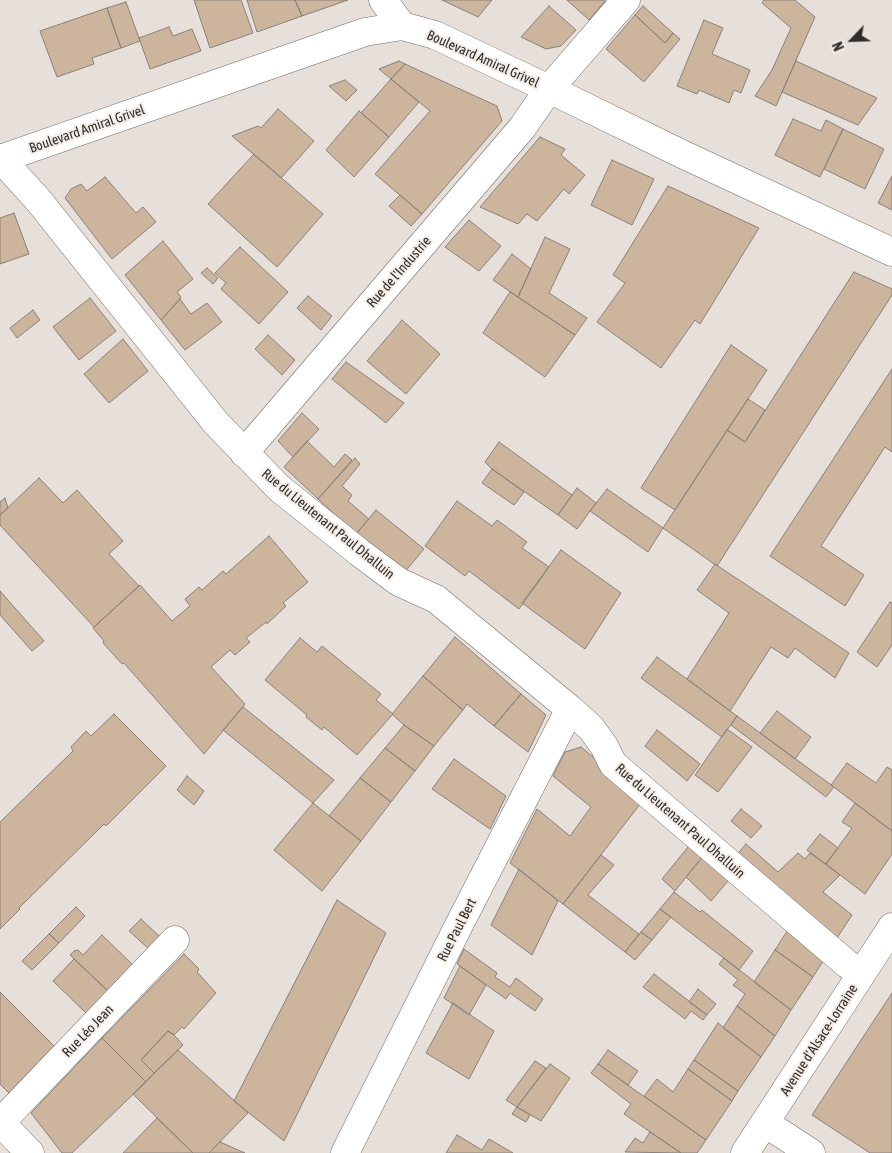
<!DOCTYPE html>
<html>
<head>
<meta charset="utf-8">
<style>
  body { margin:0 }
  #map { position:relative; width:892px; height:1153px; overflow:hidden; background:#e7e0da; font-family:"Asap Condensed",sans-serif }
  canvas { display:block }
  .north { position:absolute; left:827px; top:15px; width:50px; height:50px; -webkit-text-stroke:4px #f4ede7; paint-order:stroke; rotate:246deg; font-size:14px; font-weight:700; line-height:20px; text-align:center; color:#2f2c2a }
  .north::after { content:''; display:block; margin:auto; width:18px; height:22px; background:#2f2c2a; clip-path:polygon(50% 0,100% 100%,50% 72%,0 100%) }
</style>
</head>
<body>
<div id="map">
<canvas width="892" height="1153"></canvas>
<div class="north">N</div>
</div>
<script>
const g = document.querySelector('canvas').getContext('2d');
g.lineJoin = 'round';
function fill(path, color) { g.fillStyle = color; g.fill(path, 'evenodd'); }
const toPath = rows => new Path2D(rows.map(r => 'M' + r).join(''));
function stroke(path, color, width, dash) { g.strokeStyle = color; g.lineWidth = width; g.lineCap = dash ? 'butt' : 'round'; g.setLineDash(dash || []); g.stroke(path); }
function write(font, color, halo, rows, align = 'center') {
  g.font = font + ' "Asap Condensed",sans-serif'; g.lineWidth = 4; g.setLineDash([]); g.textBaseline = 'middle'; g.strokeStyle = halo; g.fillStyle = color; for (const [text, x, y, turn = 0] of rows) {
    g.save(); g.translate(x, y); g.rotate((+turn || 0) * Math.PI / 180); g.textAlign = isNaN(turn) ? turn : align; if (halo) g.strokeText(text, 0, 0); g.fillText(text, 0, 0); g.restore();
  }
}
const building = toPath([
  [194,0,241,0,253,33,210,48,194,0],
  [247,0,295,0,302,16,257,32,247,0],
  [295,0,348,0,302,16,295,0],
  [442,0,492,0,478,17,442,0],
  [567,0,604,0,605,1,589,20,567,0],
  [764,0,795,0,815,17,776,106,755,96,772,70,791,28,762,3,764,0],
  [126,2,140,41,121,48,107,8,126,2],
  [549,6,576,30,561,46,546,49,521,37,549,6],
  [643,6,673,33,665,43,635,15,643,6],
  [107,8,121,48,92,58,94,64,57,77,40,31,107,8],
  [635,15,665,43,673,33,680,39,644,82,606,49,635,15],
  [704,20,723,28,712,54,750,70,741,93,734,90,729,103,699,90,697,94,677,86,704,20],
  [169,27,173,36,192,29,201,51,150,69,139,38,169,27],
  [399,61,405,64,391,79,379,69,399,61],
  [796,61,877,98,858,125,782,92,796,61],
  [405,64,497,106,502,121,422,214,375,174,430,111,391,79,405,64],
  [391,79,419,102,389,137,361,113,391,79],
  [345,80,357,90,346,101,329,86,345,80],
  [278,109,314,141,281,178,232,136,258,126,261,128,278,109],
  [359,111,389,137,354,177,326,150,359,111],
  [793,119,821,131,826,120,843,129,820,177,775,155,793,119],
  [843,129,884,149,865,189,824,169,843,129],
  [540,137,565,149,561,155,585,175,569,194,564,189,537,221,527,214,518,224,480,207,540,137],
  [254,154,323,214,277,267,208,204,254,154],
  [612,160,654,179,632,225,591,205,612,160],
  [892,176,892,210,878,203,892,176],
  [105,177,136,213,143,207,156,222,112,259,65,198,71,189,81,184,87,191,105,177],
  [668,186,759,228,700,324,695,320,661,368,597,322,625,283,613,275,668,186],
  [400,195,422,214,411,226,389,206,400,195],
  [14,213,29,254,0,264,0,218,14,213],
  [469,220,501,246,479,271,445,247,469,220],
  [545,237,570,249,549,293,587,318,575,335,518,297,545,237],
  [163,241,193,279,177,292,181,297,180,299,161,320,125,275,163,241],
  [240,247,288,292,259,324,221,289,226,283,215,273,240,247],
  [512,254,531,269,518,297,493,280,512,254],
  [207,268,218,278,213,284,201,273,207,268],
  [854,272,892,289,892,295,717,566,663,528,727,430,745,442,854,272],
  [510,292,575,335,545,377,483,333,510,292],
  [308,296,332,316,321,330,297,308,308,296],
  [90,298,116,331,79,360,53,327,90,298],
  [180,299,191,314,207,303,222,322,185,350,161,320,180,299],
  [33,310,40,320,17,338,10,328,33,310],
  [402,320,440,354,406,394,367,361,402,320],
  [268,335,295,360,282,375,255,349,268,335],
  [123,339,148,371,109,403,84,374,123,339],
  [731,345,767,370,675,510,641,488,731,345],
  [346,362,404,403,386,423,332,379,346,362],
  [892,369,892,452,885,447,821,546,864,575,845,606,770,556,892,369],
  [748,399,765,410,745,442,727,430,748,399],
  [302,413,319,429,293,457,278,441,302,413],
  [307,441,334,467,345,454,352,460,318,499,284,467,307,441],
  [499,442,572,495,558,515,492,469,485,462,499,442],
  [355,458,360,464,342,486,352,495,348,501,369,519,356,534,318,499,355,458],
  [492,469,524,492,514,505,482,483,492,469],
  [39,478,63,503,77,490,123,541,109,554,139,586,94,627,0,525,0,515,39,478],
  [577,488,596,503,577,529,558,515,577,488],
  [607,489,663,528,648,552,590,511,607,489],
  [5,498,8,508,0,515,0,502,5,498],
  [457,501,492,526,497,520,527,542,522,548,549,567,519,609,469,571,465,576,425,546,457,501],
  [376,510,424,549,404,573,356,534,376,510],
  [269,536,308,582,283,603,286,606,267,624,266,622,246,638,250,642,235,655,230,650,211,667,245,704,204,754,124,663,122,664,103,643,104,641,93,628,140,585,172,621,190,606,185,599,199,587,202,590,223,571,226,574,269,536],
  [561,550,621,593,585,649,522,603,561,550],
  [715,564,849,653,835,678,795,648,788,658,771,647,730,711,687,679,729,613,697,590,715,564],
  [0,591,44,641,32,651,0,615,0,591],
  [890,602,892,603,892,645,877,667,857,652,890,602],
  [455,637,521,694,494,726,467,704,463,710,423,676,455,637],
  [300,638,317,652,322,646,381,694,376,700,393,714,357,755,324,727,322,730,306,717,307,715,265,680,300,638],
  [657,657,737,716,722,737,641,678,657,657],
  [423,676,463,710,434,746,404,725,392,714,423,676],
  [521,694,546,715,528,752,494,726,521,694],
  [243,707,334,780,313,803,223,730,243,707],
  [777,711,811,737,795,759,760,733,777,711],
  [114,714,166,766,106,826,104,824,19,908,20,909,0,929,0,822,73,751,71,747,86,731,91,736,114,714],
  [737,716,834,787,826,797,731,725,737,716],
  [404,725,434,746,415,771,385,748,404,725],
  [727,729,752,747,718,792,695,775,727,729],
  [657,730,700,764,687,781,645,746,657,730],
  [581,747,644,799,563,904,510,863,537,809,570,836,591,807,553,776,565,752,581,747],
  [385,748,415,771,391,802,360,778,385,748],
  [454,759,506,796,490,829,432,789,454,759],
  [847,763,876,783,887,767,892,770,892,831,831,785,847,763],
  [187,776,204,791,194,805,177,790,187,776],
  [360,778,391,802,361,841,329,816,360,778],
  [313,803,361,841,322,891,274,850,313,803],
  [855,803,892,831,892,854,865,894,826,864,852,828,842,822,855,803],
  [741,809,762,826,751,838,731,821,741,809],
  [820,834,838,848,826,864,807,850,820,834],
  [746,844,778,872,798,853,805,859,810,853,840,875,823,892,852,915,833,944,734,858,746,844],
  [688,847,708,850,675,891,662,879,688,847],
  [708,850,734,874,711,901,686,877,708,850],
  [601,855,614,865,588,895,639,934,625,952,563,904,601,855],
  [519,869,558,901,532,955,491,925,519,869],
  [674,892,700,912,702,910,753,951,739,970,660,909,674,892],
  [337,900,386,933,284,1141,234,1101,337,900],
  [76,907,85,916,59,943,49,934,76,907],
  [660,909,671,917,652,940,641,932,660,909],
  [141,919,160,937,149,949,129,931,141,919],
  [791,925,827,955,813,977,775,950,791,925],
  [641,932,652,940,635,960,625,952,641,932],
  [49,934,59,943,32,970,22,961,49,934],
  [102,935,133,965,108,991,70,955,74,951,78,950,83,955,102,935],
  [464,949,497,973,495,977,510,987,516,978,543,999,535,1011,510,993,506,999,457,964,464,949],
  [775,950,813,977,791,1010,754,982,775,950],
  [184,954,199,969,197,972,216,993,184,1029,182,1027,174,1035,168,1031,141,1060,154,1073,146,1082,102,1038,184,954],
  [724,958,791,1010,775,1036,737,1006,745,994,733,985,738,980,719,964,724,958],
  [74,959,108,991,87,1014,53,981,74,959],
  [460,966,486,985,469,1015,444,998,460,966],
  [654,974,707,1015,703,1020,691,1011,685,1019,643,987,654,974],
  [698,989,716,1004,707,1015,689,1002,698,989],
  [0,992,54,1046,9,1093,0,1084,0,992],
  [892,993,892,1153,870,1153,812,1115,892,993],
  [453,1003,494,1031,469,1079,426,1053,453,1003],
  [737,1006,775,1036,761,1057,723,1028,737,1006],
  [718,1023,761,1057,738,1091,694,1060,718,1023],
  [168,1031,174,1035,183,1045,154,1073,141,1060,168,1031],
  [102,1038,146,1082,72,1153,62,1153,31,1113,102,1038],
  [178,1050,248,1113,209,1153,193,1153,133,1094,178,1050],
  [608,1050,638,1071,628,1085,598,1064,608,1050],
  [694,1060,738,1091,732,1101,688,1069,694,1060],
  [535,1061,546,1068,517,1107,506,1100,535,1061],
  [550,1064,570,1078,541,1121,517,1107,550,1064],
  [598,1064,706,1140,697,1153,681,1153,624,1114,631,1104,591,1073,598,1064],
  [688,1069,732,1101,706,1140,644,1096,657,1079,673,1092,688,1069],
  [517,1107,530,1115,526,1122,512,1114,517,1107],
  [157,1118,193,1153,123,1153,157,1118],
  [650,1132,681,1153,625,1152,635,1138,643,1143,650,1132],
  [457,1135,482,1150,489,1139,513,1153,446,1153,457,1135],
  [220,1142,245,1153,209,1153,220,1142]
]);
const minor = toPath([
  [383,0,402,26],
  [0,158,39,201,216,423,279,488,360,553,399,582,436,599,570,709,591,728,604,746,613,764,847,964,862,973],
  [244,453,522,128,549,89,626,0],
  [0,1122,30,1153],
  [1,1122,175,940],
  [765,1123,811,1153],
  [345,1153,458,927,570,709]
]);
const major = toPath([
  [0,159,365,32,402,26,435,35,549,89,682,154,892,252],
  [745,1153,892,927]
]);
const streetNames = [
  ["Boulevard Amiral Grivel",483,59,24],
  ["Boulevard Amiral Grivel",87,129,-19],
  ["Rue de l'Industrie",399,272,-49],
  ["Rue du Lieutenant Paul Dhalluin",328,524,39],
  ["Rue du Lieutenant Paul Dhalluin",680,821,41],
  ["Rue Paul Bert",457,930,-63],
  ["Rue Léo Jean",88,1031,-46],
  ["Avenue d'Alsace-Lorraine",819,1040,-57]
];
fill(building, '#cdb59d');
stroke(building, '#87817b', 1);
stroke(minor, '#716b65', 29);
stroke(major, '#716b65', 29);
stroke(minor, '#fff', 28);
stroke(major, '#fff', 28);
write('14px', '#2f2c2a', '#f4ede7', streetNames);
</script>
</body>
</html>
